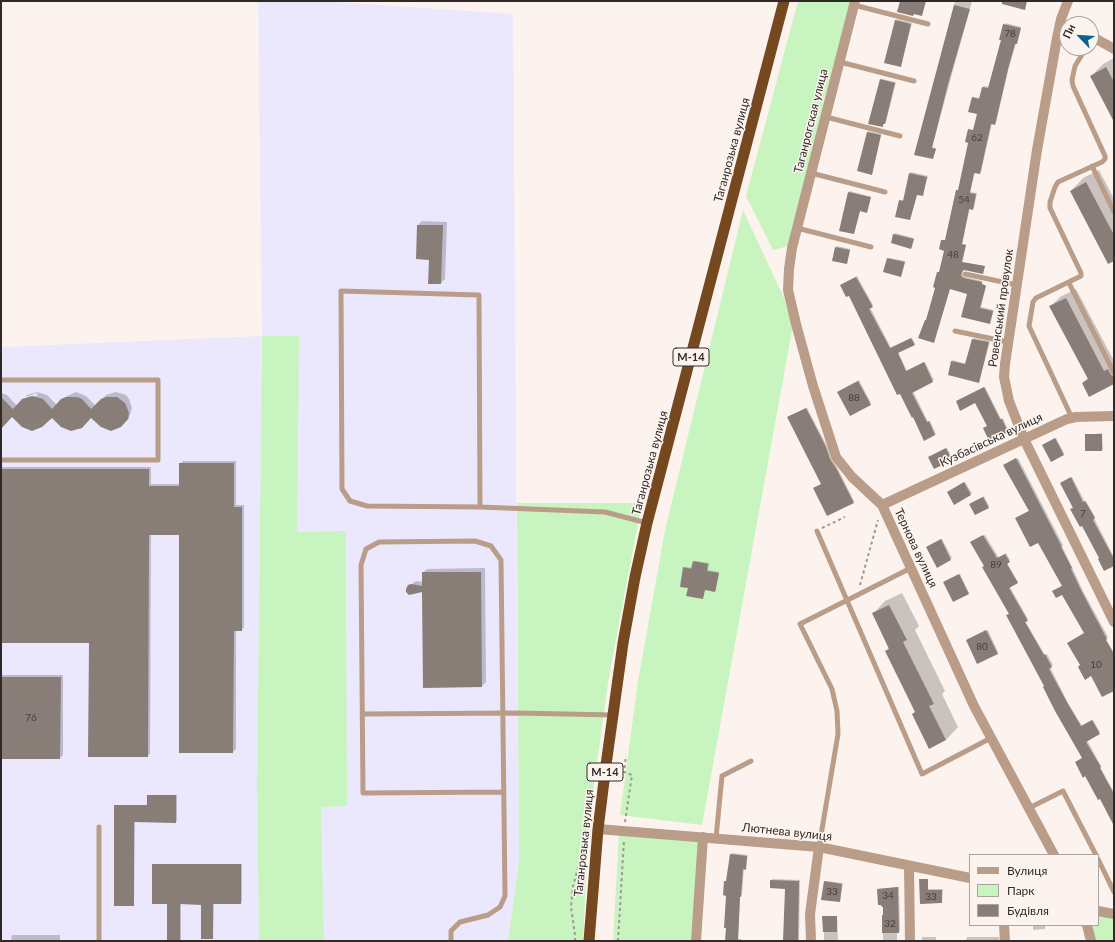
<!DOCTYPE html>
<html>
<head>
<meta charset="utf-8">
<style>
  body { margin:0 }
  #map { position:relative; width:1115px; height:942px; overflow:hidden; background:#fdf3ee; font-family:Lato,sans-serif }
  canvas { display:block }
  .frame { position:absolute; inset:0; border:2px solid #2f2a28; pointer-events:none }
  .legend { position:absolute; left:969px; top:854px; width:130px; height:72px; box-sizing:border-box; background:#fdf3ee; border:1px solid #aba39f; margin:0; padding:5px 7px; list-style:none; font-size:12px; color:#2f2a28 }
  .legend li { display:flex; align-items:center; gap:8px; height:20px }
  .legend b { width:20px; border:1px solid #aba39f }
  .north { position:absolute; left:1059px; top:16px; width:40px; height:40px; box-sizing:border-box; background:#fdf3ee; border:1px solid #aba39f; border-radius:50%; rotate:295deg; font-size:11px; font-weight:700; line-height:16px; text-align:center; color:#2f2a28 }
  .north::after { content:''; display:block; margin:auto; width:14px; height:18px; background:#0a6192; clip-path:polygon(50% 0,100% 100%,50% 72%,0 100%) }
</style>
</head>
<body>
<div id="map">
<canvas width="1115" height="942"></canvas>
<div class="frame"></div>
<ul class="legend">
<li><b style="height:5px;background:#b99d88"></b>Вулиця</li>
<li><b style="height:11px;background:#c8f4c0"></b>Парк</li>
<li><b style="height:11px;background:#897d78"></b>Будівля</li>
</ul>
<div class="north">Пн</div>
</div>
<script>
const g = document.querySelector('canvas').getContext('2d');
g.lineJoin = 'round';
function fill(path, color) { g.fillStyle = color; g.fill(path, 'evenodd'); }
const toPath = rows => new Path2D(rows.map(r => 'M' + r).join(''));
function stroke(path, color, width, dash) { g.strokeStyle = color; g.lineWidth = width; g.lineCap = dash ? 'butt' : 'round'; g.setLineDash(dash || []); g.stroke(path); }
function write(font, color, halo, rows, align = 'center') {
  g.font = font + ' Lato,sans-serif'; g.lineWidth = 3; g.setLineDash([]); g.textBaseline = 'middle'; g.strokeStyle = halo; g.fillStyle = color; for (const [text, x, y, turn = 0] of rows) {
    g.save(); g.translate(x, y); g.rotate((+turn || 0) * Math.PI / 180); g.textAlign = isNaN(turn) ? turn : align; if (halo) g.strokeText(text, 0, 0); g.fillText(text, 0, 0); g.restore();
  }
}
const industrial = toPath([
  [258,1,322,1,513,14,519,861,508,941,324,941,321,806,347,806,346,532,297,532,298,336,262,337,257,786,259,941,1,941,1,347,262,336]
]);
const green = toPath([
  [798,1,851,1,788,246,773,250,746,196],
  [743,210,783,296,793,325,702,825,620,815,638,681,665,530],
  [262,336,299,336,297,532,346,531,347,806,321,807,324,941,259,941,257,786],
  [517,503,642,503,609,676,589,820,583,941,508,941,519,861],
  [619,831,700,839,694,941,613,941],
  [1098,909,1114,912,1114,941,1096,941,1091,925,1098,925]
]);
const shadow = toPath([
  [955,1,972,1,932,147,936,148,933,158,915,154],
  [897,19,912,23,901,65,886,62],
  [1005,23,1021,27,1009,67,996,123,992,123,981,172,980,173,975,172,970,192,977,193,974,208,970,208,962,244,966,245,962,262,985,266,983,273,965,269,963,270,962,274,965,277,982,281,982,284,986,285,981,307,994,310,990,323,968,293,950,288,934,341,926,320,944,275,945,250,942,240,946,240,956,190,959,190,969,143,969,130,974,130,978,113,972,98,973,97,980,98,983,87,984,86,989,87,1002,40],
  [1114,58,1114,120,1091,76,1103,64],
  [882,79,896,82,886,122,882,126],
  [868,131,881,134,872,174,858,170],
  [1099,170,1114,199,1114,259,1071,191,1083,178],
  [911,172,928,176,923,194,922,195,917,194,910,219,900,200,904,200],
  [850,191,871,197,867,211,860,210,854,233,849,192],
  [422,221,447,222,445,279,441,283,430,259,418,225],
  [895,233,914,238,912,247,911,248,892,243],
  [837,246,850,249,847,262,836,247],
  [889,258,905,261,901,276,888,259],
  [857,276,873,305,870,307,891,348,912,338,915,344,898,352,907,371,925,362,934,380,913,391,928,422,930,421,936,434,935,435,924,439,914,416,849,294,842,284],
  [1076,289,1114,361,1114,383,1083,383,1088,378,1051,306,1060,297],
  [974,338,990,341,979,382,952,361,953,360,966,364],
  [859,380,871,403,850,415,839,391],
  [985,387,1001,419,1003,418,1008,430,990,440,988,426,976,402,958,401],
  [37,392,47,395,57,405,67,396,76,392,86,396,96,406,106,395,116,392,126,395,129,399,132,408,129,418,121,426,91,416,12,416,1,427,1,393,7,395,17,406,23,400,38,395,37,393,26,397,27,395],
  [807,408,827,446,831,458,837,467,854,501,853,502,822,484,789,416],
  [1102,433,1103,449,1102,450,1086,435],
  [1056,438,1064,453,1063,454,1044,444],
  [947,448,952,458,951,459,931,456],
  [1018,458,1063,545,1062,546,1072,567,1083,591,1108,637,1106,639,1114,653,1114,689,1091,675,1081,665,1085,633,1063,593,1053,591,1063,585,1039,542,1016,518,1030,510,1005,465],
  [183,461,236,461,236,505,244,505,244,627,242,630,236,630,236,749,233,752,180,534,151,534,150,753,148,756,90,642,1,642,1,467,151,467,151,484,180,484,180,464],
  [1072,477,1085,502,1086,501,1095,517,1094,518,1114,557,1114,565,1100,558,1074,508,1062,482],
  [965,482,972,493,955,503,949,491],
  [984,496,989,506,988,507,971,503],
  [985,535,999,558,1006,553,1010,560,1007,563,1018,582,1010,587,1028,619,1025,621,1045,655,1047,654,1053,665,1050,667,1068,703,1082,726,1093,720,1100,732,1087,740,1101,766,1100,767,1114,792,1114,825,1083,758,973,542],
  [942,539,952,558,937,566,928,546],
  [695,561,709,563,708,570,719,572,716,590,715,591,705,589,703,598,689,587,684,568,685,567,693,568],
  [485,568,486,682,482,686,423,590,408,587,416,581,423,582,423,573,427,569],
  [960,574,969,593,968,593,945,581],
  [902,593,919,626,915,630,945,691,942,694,958,727,946,740,913,714,916,711,886,651,890,647,873,614,885,601],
  [988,630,998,652,997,653,968,639],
  [1,675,63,675,63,755,60,758,1,758],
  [149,795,177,795,177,821,135,821,134,905,115,806,148,805],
  [732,853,748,855,746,867,744,868,742,895,740,896,738,939,741,939,741,941,727,941,727,895,725,882,728,881],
  [154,864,242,864,242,902,214,903,213,938,202,904,181,903,181,940,168,941,168,903,153,865],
  [772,879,800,880,799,941,774,941,775,940,784,940,786,888,771,887],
  [921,879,928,879,928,889,943,889,942,902,921,903],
  [826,881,843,883,840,901,825,882],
  [899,887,900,931,897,932,897,941,883,941,883,915,884,907,878,889],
  [824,916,837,916,838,941,824,941],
  [1024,925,1045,925,1045,929,1033,930,1033,926,1024,926],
  [12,935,60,935,60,941,11,941],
  [922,937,936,937,936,941,922,941],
  [967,937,999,937,1000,941,966,941]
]);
const building = toPath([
  [900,1,926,1,922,16,914,14,913,16,897,12],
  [1002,1,1027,1,1025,10,1002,4],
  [954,5,970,9,948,84,932,148,936,149,933,159,914,155],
  [895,20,911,24,901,67,884,63],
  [1003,24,1021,28,1017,44,1015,44,1008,69,995,125,991,124,980,174,974,173,970,193,976,194,973,210,969,209,962,244,966,245,962,262,985,266,983,274,964,270,962,272,961,276,964,278,982,282,982,284,986,286,980,308,993,311,990,324,961,317,967,294,950,289,934,343,918,338,925,320,926,320,935,288,933,287,937,272,939,272,944,251,939,249,941,240,945,240,956,190,958,190,968,143,965,142,968,129,973,130,977,114,968,112,972,97,979,99,982,87,988,88,1001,40,999,40],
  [1106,67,1114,82,1114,122,1090,76],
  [880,79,895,83,885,124,883,124,883,127,868,124],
  [867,132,881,135,872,175,857,171],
  [909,173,927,177,923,196,917,195,910,220,895,217,899,200,903,201],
  [1086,182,1114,235,1114,261,1108,264,1070,191],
  [848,192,871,197,867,213,860,211,854,234,839,231],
  [417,225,443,225,441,284,428,284,429,260,416,259],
  [893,234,914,239,911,249,891,243],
  [835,247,850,250,847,264,832,261],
  [887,258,905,262,901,277,883,272],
  [856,277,873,307,869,309,890,348,911,338,915,345,898,353,906,371,924,362,933,382,912,393,927,422,929,421,935,435,924,441,913,417,912,418,900,394,897,395,849,296,846,297,840,285],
  [1066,298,1104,371,1108,369,1111,375,1114,377,1114,384,1089,397,1082,383,1088,379,1049,306],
  [972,339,989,342,979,383,948,375,951,361,965,364],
  [858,381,871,405,850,416,837,392],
  [984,387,1000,419,1002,419,1008,432,989,441,983,428,987,426,975,403,960,411,956,401],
  [32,396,43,399,52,409,61,399,66,397,77,397,82,399,91,409,101,399,106,397,117,397,125,403,129,413,128,419,121,427,111,431,101,427,91,418,82,428,71,431,61,427,52,418,42,427,32,431,22,427,12,417,1,429,1,397,13,409,22,399],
  [806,408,826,447,830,459,836,468,854,503,827,516,813,488,821,484,787,417],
  [1085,434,1102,434,1102,451,1085,451],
  [1055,438,1064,455,1051,462,1042,445],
  [946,448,952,460,934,469,928,457],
  [1016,458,1062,547,1061,547,1072,568,1071,569,1082,592,1107,639,1106,640,1114,654,1114,691,1102,697,1091,676,1085,680,1078,667,1080,665,1067,643,1084,633,1062,595,1056,598,1052,591,1062,586,1038,543,1030,547,1015,518,1029,511,1003,465],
  [179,463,234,463,234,507,242,507,242,631,234,631,233,753,179,753,179,535,149,535,148,757,88,757,89,643,1,643,1,469,149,469,149,486,179,486],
  [1071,477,1083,502,1085,501,1095,518,1093,520,1114,559,1114,566,1104,571,1098,559,1099,558,1082,526,1080,527,1070,509,1073,508,1060,483],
  [964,482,971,495,954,505,947,492],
  [983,497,989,508,975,515,969,504],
  [983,535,997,558,1005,554,1010,562,1007,564,1018,583,1009,588,1028,621,1025,622,1044,655,1045,654,1052,667,1049,669,1068,704,1081,726,1092,720,1100,734,1086,742,1101,767,1100,768,1114,794,1114,826,1100,799,1098,800,1085,776,1083,778,1075,762,1082,758,1055,711,1043,687,1044,686,1006,615,1009,614,982,567,984,566,970,542],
  [941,539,951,560,937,568,926,547],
  [693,561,708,564,707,571,719,573,715,592,705,590,703,599,686,596,688,588,680,587,683,567,691,569],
  [422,572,481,572,482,687,423,688,422,592,409,595,406,592,406,589,408,585,411,584,422,586],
  [959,574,969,594,953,602,943,582],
  [889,605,907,640,903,642,934,704,929,706,946,740,929,749,912,714,915,712,885,651,889,649,872,613],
  [986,630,998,654,977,664,966,640],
  [1,677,61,677,60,759,1,759],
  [147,795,176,795,176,823,134,822,134,906,114,906,114,805,147,805],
  [730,854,747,856,746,870,743,869,741,897,740,897,738,941,725,941,726,928,724,928,726,896,723,895,724,881,726,881],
  [152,864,241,864,241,904,213,904,213,939,201,939,201,905,180,904,180,941,167,941,167,904,152,904],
  [919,879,928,879,928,890,942,890,942,903,920,904],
  [770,880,799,881,798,941,783,941,785,889,770,888],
  [824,881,842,884,840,902,821,900],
  [898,887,899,933,882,933,882,915,883,915,883,907,882,907,881,905,878,905,877,889],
  [822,916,837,916,837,932,823,932]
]);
const path = toPath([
  [822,528,845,517],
  [860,585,878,520],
  [625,822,632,775,624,772,626,756],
  [575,941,575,935,571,907,573,886,582,854],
  [618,941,624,840]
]);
const service = toPath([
  [854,5,928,24],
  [840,62,914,81],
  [826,117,900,136],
  [1092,166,1114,212],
  [811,173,885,192],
  [797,228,871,247],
  [965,274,1017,285],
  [1069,283,1114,373],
  [955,331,1008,342],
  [1,380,158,380,158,460,1,460],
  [1072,418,1029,326,1033,302,1036,298,1081,276,1081,273,1050,208,1050,202,1055,187,1058,182,1102,162,1105,159,1105,156,1073,86,1072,80,1075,66,1086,48],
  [480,507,479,295,341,291,342,489,350,501,367,506,480,507,605,512,647,523],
  [817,531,922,774,991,738],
  [362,714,518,713,613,715],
  [1029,808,1063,791,1096,855],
  [716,838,722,776,751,761],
  [819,847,838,734,837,711,832,689,800,624,911,568],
  [1098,859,1114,892],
  [99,941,99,827],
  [451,941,451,931,460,922,488,915,500,907,505,896,501,560,491,546,475,541,379,542,366,549,361,565,363,793,504,792]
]);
const minor = toPath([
  [855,1,792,248,789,269,788,290,796,324,813,386,836,457,852,477,882,505,974,706,1054,855],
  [1068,1,1061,19,1057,38,1037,150,1005,364,1004,377,1009,401,1024,439,1114,622],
  [1091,36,1114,49],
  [882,505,1067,419,1076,417,1114,416],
  [598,829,819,847,970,878],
  [909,866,910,941],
  [1098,911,1114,914],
  [1004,925,1005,941],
  [1087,925,1091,941],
  [696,941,703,837],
  [811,941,810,914,819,847]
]);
const trunk = toPath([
  [589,941,598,829,606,765,623,643,635,577,647,523,784,1]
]);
const numberNames = [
  ["78",1010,34],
  ["62",977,138],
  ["54",964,200],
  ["48",953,255],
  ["88",854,398],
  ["7",1083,514],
  ["89",996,565],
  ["80",982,647],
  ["10",1096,665],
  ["76",31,718],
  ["33",832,892],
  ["34",888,896],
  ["33",931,897],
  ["32",890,924]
];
const shields = [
  [691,357,36],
  [605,772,36]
];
const shieldNames = [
  ["М-14",691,357],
  ["М-14",605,772]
];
const streetNames = [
  ["Таганрогская улица",811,121,-76],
  ["Таганрозька вулиця",732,150,-75],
  ["Ровенський провулок",1001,308,-82],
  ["Кузбасівська вулиця",991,440,-25],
  ["Таганрозька вулиця",650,463,-75],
  ["Тернова вулиця",916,548,65],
  ["Лютнева вулиця",787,832,6],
  ["Таганрозька вулиця",584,843,-84]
];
fill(industrial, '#ebe8fe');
fill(green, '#c8f4c0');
fill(shadow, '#0003');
fill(building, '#897d78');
stroke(path, '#9f9793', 2, [3, 3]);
stroke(service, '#b99d88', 5);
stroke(minor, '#b99d88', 10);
stroke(trunk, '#764820', 11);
write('10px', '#463f3c', null, numberNames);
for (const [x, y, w] of shields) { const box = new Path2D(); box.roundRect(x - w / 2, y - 9, w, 18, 3); g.fillStyle = '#fdf3ee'; g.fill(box); stroke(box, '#2f2a28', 1); }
write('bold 11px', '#2f2a28', null, shieldNames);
write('12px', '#2f2a28', '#fdf3ee', streetNames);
</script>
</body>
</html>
